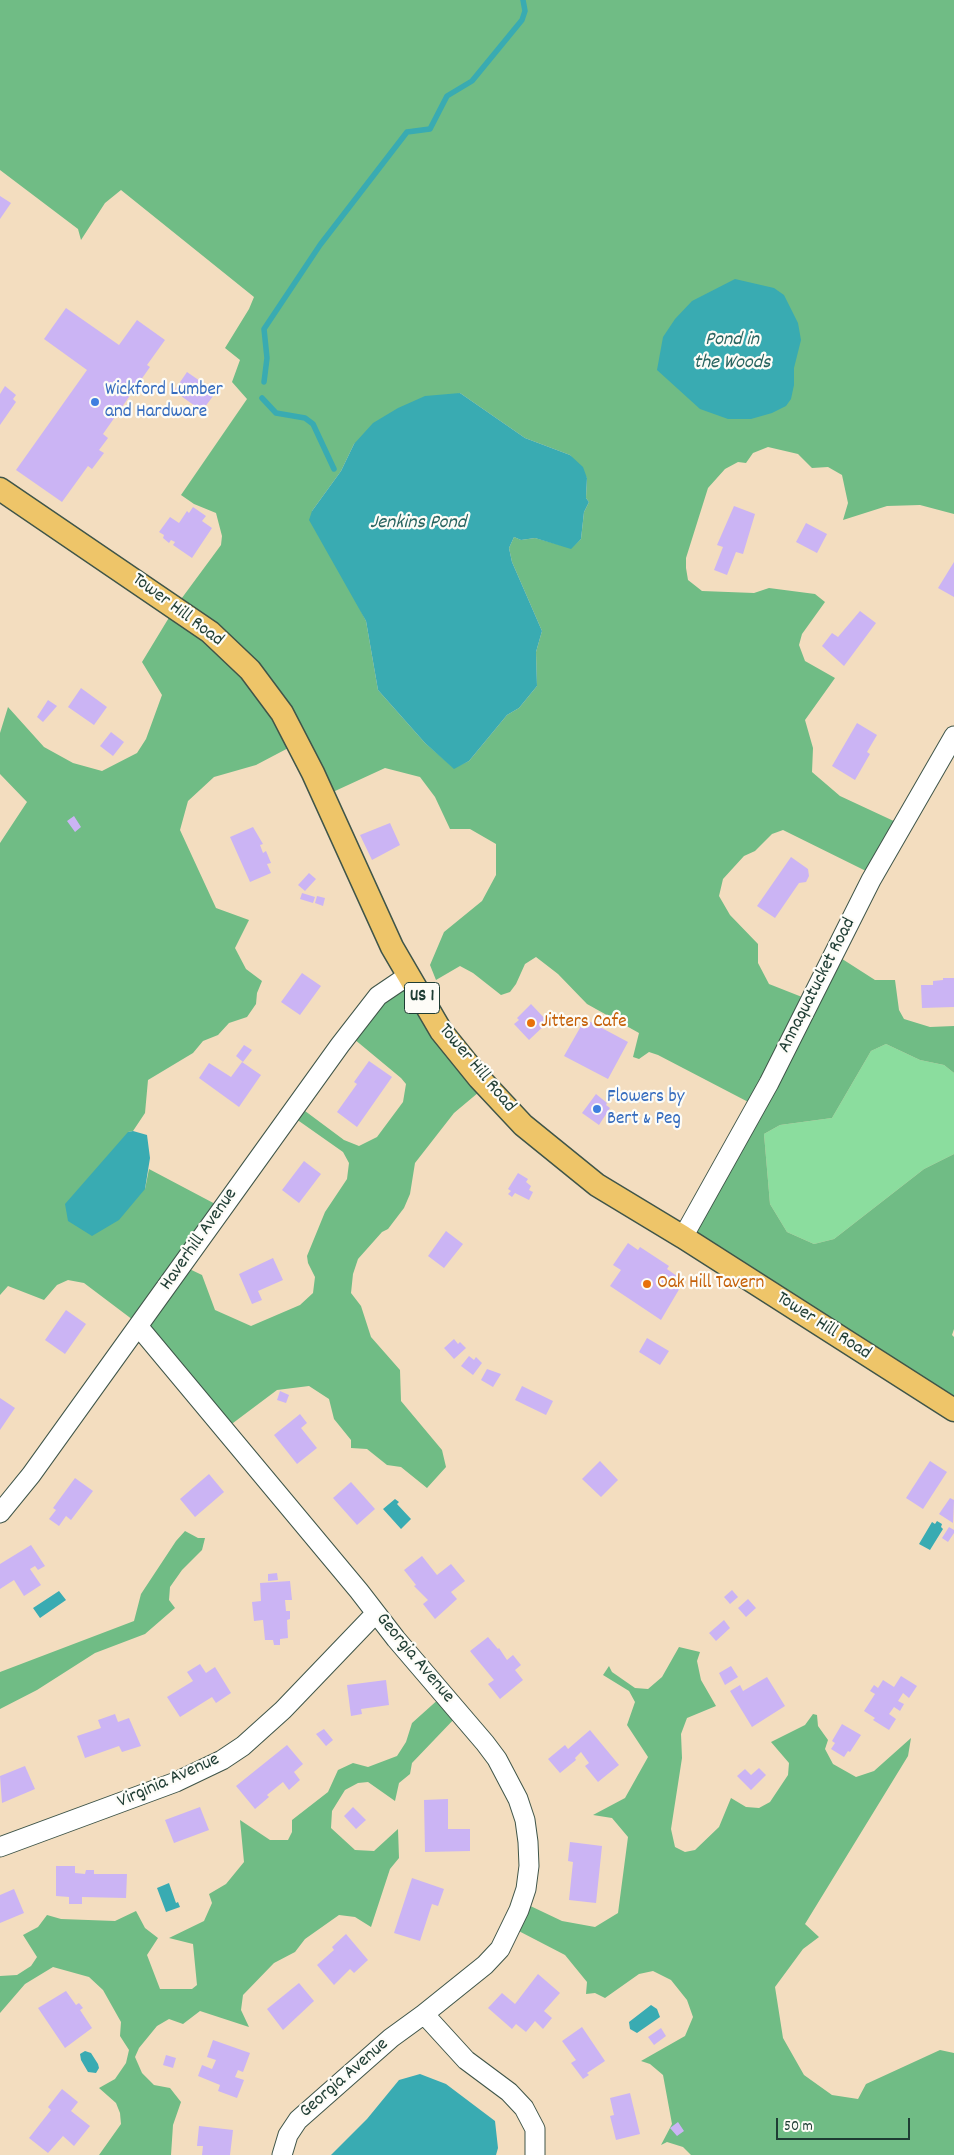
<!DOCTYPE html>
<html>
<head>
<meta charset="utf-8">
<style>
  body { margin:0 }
  #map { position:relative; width:954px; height:2155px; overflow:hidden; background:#f3ddbf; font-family:Dekko,sans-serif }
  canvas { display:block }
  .scale { position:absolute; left:776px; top:2118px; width:134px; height:22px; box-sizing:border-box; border:2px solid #1f3d34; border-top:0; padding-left:6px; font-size:15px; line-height:18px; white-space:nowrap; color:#1f3d34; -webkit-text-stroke:4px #fdfcf7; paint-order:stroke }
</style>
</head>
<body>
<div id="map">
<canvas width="954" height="2155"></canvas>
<div class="scale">50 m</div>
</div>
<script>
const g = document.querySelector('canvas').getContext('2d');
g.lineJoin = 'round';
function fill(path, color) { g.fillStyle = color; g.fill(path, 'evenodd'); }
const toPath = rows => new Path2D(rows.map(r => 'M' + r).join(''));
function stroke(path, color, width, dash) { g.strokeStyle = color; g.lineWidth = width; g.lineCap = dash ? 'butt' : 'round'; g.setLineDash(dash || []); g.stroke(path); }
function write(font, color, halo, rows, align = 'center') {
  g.font = font + ' Dekko,sans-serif'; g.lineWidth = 4.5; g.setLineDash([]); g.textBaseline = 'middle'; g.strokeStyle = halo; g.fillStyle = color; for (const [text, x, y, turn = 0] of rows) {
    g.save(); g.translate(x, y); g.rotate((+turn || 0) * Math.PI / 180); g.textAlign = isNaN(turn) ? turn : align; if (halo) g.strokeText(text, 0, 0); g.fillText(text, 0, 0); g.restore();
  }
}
const green = toPath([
  [886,1044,920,1060,944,1065,954,1073,954,1154,924,1169,834,1239,814,1244,787,1232,770,1204,764,1134,780,1125,832,1118,871,1051]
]);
const forest = toPath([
  [0,0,954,0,954,514,920,505,887,506,843,520,848,503,842,475,828,467,812,468,798,454,768,447,753,453,746,463,738,462,725,469,708,488,686,558,686,568,688,580,702,591,754,593,769,588,815,594,825,602,802,634,799,645,805,661,835,678,805,720,813,748,812,772,840,796,898,823,870,873,783,830,772,834,755,851,744,856,723,879,719,896,730,915,758,944,758,963,769,984,802,997,836,955,875,980,895,980,899,1010,904,1019,930,1027,954,1026,954,1073,944,1065,920,1060,886,1044,871,1051,832,1118,780,1125,764,1134,770,1204,787,1232,814,1244,834,1239,924,1169,954,1154,954,1329,952,1335,954,1337,954,1413,684,1238,754,1105,658,1055,649,1052,639,1059,633,1057,639,1033,587,1004,558,974,536,957,525,964,516,984,510,992,501,995,473,973,460,966,436,980,430,965,444,932,482,901,496,875,496,844,470,829,450,829,435,797,420,777,385,768,322,797,294,745,256,765,214,777,188,801,180,830,216,908,249,920,235,948,246,969,262,981,257,993,256,1004,247,1017,229,1023,218,1035,203,1041,193,1053,148,1080,145,1113,133,1131,128,1132,145,1189,149,1169,219,1206,181,1265,202,1275,215,1310,251,1326,300,1305,313,1293,315,1277,308,1263,307,1256,325,1212,347,1179,349,1163,343,1152,289,1114,297,1105,344,1140,359,1146,377,1137,403,1102,406,1084,401,1078,348,1034,405,975,485,1087,454,1113,415,1163,410,1194,404,1208,388,1229,382,1232,358,1259,353,1274,351,1293,361,1306,371,1337,400,1370,401,1401,442,1450,446,1467,427,1488,401,1467,387,1465,367,1449,351,1448,351,1440,334,1419,329,1399,309,1386,277,1390,225,1429,137,1323,84,1283,68,1280,57,1285,44,1300,8,1286,0,1295,0,843,27,802,0,774,0,733,8,707,44,747,73,763,102,771,137,753,146,739,162,695,142,662,176,606,221,545,222,536,216,513,194,504,181,495,247,399,232,382,240,360,225,348,249,309,254,297,121,190,105,203,81,240,78,229,0,170],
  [460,393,525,438,570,455,587,478,586,498,589,502,584,512,581,539,571,548,535,538,521,540,514,537,509,548,512,562,542,631,536,652,537,686,519,708,507,715,469,761,454,768,425,743,378,690,366,621,312,511,341,471,354,444],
  [185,1531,198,1538,205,1538,202,1550,182,1570,170,1587,169,1600,175,1608,145,1634,95,1653,37,1690,0,1709,0,1672,134,1621,141,1594,176,1541],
  [679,1647,700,1652,697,1661,701,1680,716,1706,687,1718,681,1734,682,1758,671,1829,675,1847,685,1852,695,1850,719,1827,731,1798,746,1807,759,1808,770,1802,788,1775,789,1763,771,1742,805,1725,813,1714,817,1715,818,1726,828,1740,825,1749,833,1764,856,1777,874,1771,911,1738,908,1756,805,1924,819,1937,803,1949,775,1987,783,2038,804,2075,832,2095,858,2099,866,2084,940,2050,954,2053,954,2155,691,2155,683,2147,667,2142,661,2145,672,2124,663,2075,650,2064,641,2061,685,2036,693,2017,687,2000,671,1980,653,1971,639,1974,605,1998,595,1993,586,1994,587,1982,565,1955,511,1927,522,1902,562,1921,595,1927,618,1913,628,1837,612,1818,593,1815,625,1798,648,1757,627,1725,635,1702,629,1691,603,1675,609,1666,612,1672,635,1688,648,1689,662,1677],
  [441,1697,457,1716,412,1763,410,1774,399,1783,395,1801,368,1782,358,1783,345,1790,332,1811,331,1828,355,1850,374,1851,398,1829,399,1858,390,1869,371,1927,355,1917,339,1915,305,1939,295,1952,274,1963,243,1995,241,2010,249,2027,200,2011,183,2024,169,2019,157,2026,139,2048,135,2057,142,2073,154,2085,170,2088,181,2102,173,2125,171,2155,99,2155,121,2124,120,2113,116,2103,99,2088,115,2079,126,2063,129,2050,120,2036,121,2022,103,1990,89,1977,53,1967,25,1984,0,2013,0,1976,17,1975,31,1966,37,1957,23,1935,38,1927,47,1915,61,1919,115,1921,136,1911,145,1928,158,1938,147,1955,160,1989,192,1989,197,1985,193,1944,169,1938,204,1921,212,1903,209,1894,226,1884,244,1862,240,1820,270,1840,288,1840,292,1832,292,1820,328,1792,338,1770,353,1763,368,1767,397,1756,406,1742,412,1723]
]);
const water = toPath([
  [735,279,774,288,784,295,798,323,801,340,794,368,794,385,791,399,786,406,772,413,751,419,728,419,700,409,657,370,663,337,675,319,692,301],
  [460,393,525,438,570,455,583,467,587,478,586,498,589,502,584,512,581,539,571,549,535,538,521,540,514,537,509,548,512,562,542,631,536,652,537,686,519,708,507,715,469,761,454,769,425,743,378,690,366,621,309,520,312,511,341,471,354,444,373,423,398,408,425,396],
  [133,1131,147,1135,150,1158,145,1189,119,1220,92,1236,68,1221,65,1204,128,1132],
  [395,1499,399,1502,397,1504,411,1519,401,1529,383,1509],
  [937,1521,942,1524,941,1527,943,1529,930,1550,919,1544,932,1522,935,1524],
  [59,1591,66,1600,40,1618,33,1608],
  [169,1883,176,1903,178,1902,180,1907,166,1912,157,1888],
  [651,2005,657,2009,660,2017,637,2033,630,2029,629,2022],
  [85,2051,91,2053,98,2064,99,2068,96,2073,88,2072,81,2060,80,2054],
  [420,2074,446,2084,495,2121,498,2148,496,2155,331,2155,367,2119,399,2080]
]);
const stream = toPath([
  [264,382,267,358,264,329,320,245,407,132,430,129,447,96,472,81,522,20,525,11,523,0],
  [262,398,276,413,305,418,313,424,334,469]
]);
const building = toPath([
  [0,196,11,203,0,219],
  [66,308,119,345,137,320,165,340,147,365,150,367,103,434,108,438,99,450,104,453,92,469,88,466,62,502,16,470,87,370,44,339],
  [187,372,216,392,202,411,174,391],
  [5,386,16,395,13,399,16,402,0,425,0,394],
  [734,506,755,514,743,554,736,552,727,575,714,570,723,547,717,545],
  [193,507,206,516,202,521,212,528,192,558,173,545,175,542,171,540,169,543,163,538,164,535,159,532,170,517,179,523,187,511,189,513],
  [806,523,827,534,817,553,796,542],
  [954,562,954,597,938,588],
  [860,611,876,623,844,666,822,646,832,633,838,637],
  [81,688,107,707,94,725,68,707],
  [48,700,57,706,43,722,37,717],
  [857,723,877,735,867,752,870,754,855,780,832,766],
  [111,732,124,742,113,756,100,746],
  [74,816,81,827,75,832,67,821],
  [390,823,400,845,372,860,360,835],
  [253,827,263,844,260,845,263,853,266,851,271,863,267,864,271,873,250,882,230,837],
  [791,857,808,869,809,876,806,882,799,883,775,918,757,906],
  [309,873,316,879,305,891,298,885],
  [302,893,315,897,313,903,300,899],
  [317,896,325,898,323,906,315,903],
  [302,973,321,986,300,1015,281,1002],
  [943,978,954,978,954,1007,922,1008,921,985,933,985,933,981,943,980],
  [531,1004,548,1022,529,1040,514,1024,519,1020,517,1018],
  [585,1019,628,1042,608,1079,564,1056],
  [244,1045,252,1050,243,1062,236,1056],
  [369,1061,392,1077,357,1127,337,1112,357,1084,354,1082],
  [242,1062,261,1075,239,1107,199,1078,209,1063,231,1077],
  [596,1094,607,1103,606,1105,610,1108,599,1125,582,1113],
  [304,1161,321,1174,299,1203,282,1190],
  [518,1173,528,1179,526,1182,531,1186,529,1190,533,1192,529,1200,515,1193,512,1197,508,1194,511,1191,508,1189],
  [446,1231,463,1244,444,1268,428,1256],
  [628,1243,638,1250,640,1247,669,1266,667,1269,684,1281,661,1320,610,1286,621,1270,613,1265],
  [273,1258,283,1280,258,1291,262,1300,252,1304,239,1274],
  [66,1310,86,1324,65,1354,45,1340],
  [647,1338,669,1351,660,1365,639,1352],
  [454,1339,458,1344,460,1342,466,1348,454,1359,444,1348],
  [469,1356,474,1360,476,1357,482,1363,473,1375,461,1366],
  [487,1369,501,1374,493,1387,481,1380],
  [522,1386,553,1401,546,1415,515,1400],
  [280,1391,289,1395,286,1403,277,1400],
  [0,1398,15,1408,0,1430],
  [300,1414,307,1423,301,1428,317,1448,297,1464,274,1435],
  [600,1461,618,1480,601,1497,582,1479],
  [930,1461,947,1472,923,1509,906,1498],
  [209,1474,224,1492,195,1517,180,1499],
  [75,1478,93,1491,71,1520,66,1516,59,1526,49,1519,56,1510,53,1508],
  [351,1482,375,1509,357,1525,333,1498],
  [950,1498,954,1500,953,1523,939,1514],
  [949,1527,954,1530,954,1533,948,1542,942,1538],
  [31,1545,45,1566,38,1570,35,1566,30,1569,41,1585,24,1596,14,1580,0,1589,0,1564],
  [422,1556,437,1575,451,1564,465,1581,451,1592,457,1599,435,1619,423,1604,428,1600,414,1586,416,1585,404,1570],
  [277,1573,278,1580,268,1581,268,1574],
  [290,1581,292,1600,285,1600,286,1611,290,1611,290,1619,287,1620,288,1638,280,1639,280,1645,274,1645,273,1640,265,1640,263,1620,254,1621,252,1602,261,1601,260,1583],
  [732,1590,738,1597,730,1604,724,1597],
  [748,1599,756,1608,746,1617,738,1608],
  [724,1620,730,1628,716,1641,709,1633],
  [488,1637,498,1649,499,1648,507,1660,513,1655,521,1665,515,1670,523,1680,500,1699,488,1684,494,1680,470,1651],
  [200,1664,206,1673,215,1667,231,1693,216,1703,212,1697,180,1717,167,1697,193,1681,187,1672],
  [731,1666,738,1677,725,1685,719,1673],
  [901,1676,917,1686,909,1698,903,1693,898,1701,904,1704,900,1711,894,1707,889,1714,896,1719,889,1730,873,1720,875,1718,864,1711,875,1694,870,1691,874,1685,878,1688,883,1680,894,1687],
  [767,1677,785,1706,752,1727,730,1691,740,1685,743,1691],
  [386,1680,389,1705,361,1709,362,1714,351,1716,347,1685],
  [115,1714,118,1722,129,1718,141,1746,122,1752,119,1746,85,1758,77,1736,101,1728,98,1720],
  [842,1724,861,1735,850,1752,848,1751,844,1757,831,1749,835,1743,832,1741],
  [324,1729,333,1740,326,1746,316,1734],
  [590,1730,619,1765,598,1782,585,1766,589,1763,581,1752,575,1758,576,1760,560,1773,548,1759,565,1745,568,1749],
  [287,1745,303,1764,294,1772,300,1780,289,1790,283,1782,267,1795,269,1797,255,1809,236,1786],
  [25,1766,35,1789,2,1803,0,1776],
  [759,1768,766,1775,751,1790,737,1776,745,1769,751,1775],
  [448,1799,448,1829,470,1829,470,1851,425,1852,424,1800],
  [200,1807,209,1830,174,1843,165,1820],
  [353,1807,366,1820,356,1829,344,1816],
  [570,1842,602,1846,596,1903,569,1900,573,1862,568,1861],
  [56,1866,75,1866,75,1873,85,1874,86,1870,94,1870,94,1874,127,1874,126,1898,82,1897,82,1904,69,1904,69,1897,56,1896],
  [412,1878,444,1889,438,1906,432,1904,420,1941,394,1933],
  [14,1889,24,1913,0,1923,0,1895],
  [346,1934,368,1960,354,1973,350,1969,334,1985,317,1965,334,1950,332,1947],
  [538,1974,560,1993,544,2011,552,2018,543,2029,535,2021,526,2032,516,2024,512,2029,488,2008,502,1993,515,2004],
  [299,1983,314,2001,283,2030,267,2009],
  [66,1991,76,2005,79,2003,83,2008,80,2010,92,2028,65,2048,38,2008],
  [582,2027,605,2061,587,2073,589,2075,583,2079,571,2063,576,2060,562,2041],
  [661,2028,666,2036,654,2045,648,2037],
  [213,2040,250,2053,243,2072,238,2070,235,2077,244,2080,237,2098,218,2091,220,2085,198,2076,202,2065,212,2069,216,2060,207,2057],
  [166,2055,176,2058,173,2068,163,2065],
  [62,2089,78,2102,71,2111,90,2126,74,2146,63,2136,48,2153,29,2138,51,2110,48,2107],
  [630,2093,640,2134,616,2140,610,2116,614,2115,610,2098],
  [678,2122,684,2131,677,2136,670,2128],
  [199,2126,233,2130,230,2155,202,2155,203,2146,197,2146]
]);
const minor = toPath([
  [683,1237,769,1083,871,880,954,736],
  [138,1326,359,1591,396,1639,485,1743,497,1759,518,1799,525,1820,528,1842,529,1866,526,1889,519,1910,500,1949,485,1965,424,2014],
  [0,1513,31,1475,340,1045,378,996,409,975],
  [0,1847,176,1782,222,1760,243,1746,283,1710,376,1613],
  [282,2155,288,2135,298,2120,391,2038,424,2014,466,2060,509,2092,524,2108,535,2129,535,2155]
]);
const major = toPath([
  [0,489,210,632,250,670,282,713,313,773,392,947,441,1031,479,1078,523,1125,597,1185,683,1237,954,1410]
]);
const markers = [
  [95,402,5,"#3f7fe0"],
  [531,1023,5,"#e8710a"],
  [597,1109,5,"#3f7fe0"],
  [647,1284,5,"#e8710a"]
];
const shields = [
  [422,998,35]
];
const shieldNames = [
  ["US 1",422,998]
];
const shopNames = [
  ["Wickford Lumber",105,391],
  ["and Hardware",105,413],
  ["Flowers by",607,1098],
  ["Bert & Peg",607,1120]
];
const streetNames = [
  ["Tower Hill Road",177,611,37],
  ["Annaquatucket Road",818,986,-63],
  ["Tower Hill Road",476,1069,50],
  ["Haverhill Avenue",200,1240,-55],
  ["Tower Hill Road",823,1327,33],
  ["Georgia Avenue",414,1659,50],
  ["Virginia Avenue",169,1782,-24],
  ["Georgia Avenue",345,2079,-41]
];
const foodNames = [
  ["Jitters Cafe",541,1023],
  ["Oak Hill Tavern",657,1284]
];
const waterNames = [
  ["Pond in",732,341],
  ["the Woods",732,364],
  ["Jenkins Pond",418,524]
];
fill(green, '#8bdd9e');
fill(forest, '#70bc85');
fill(water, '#39abb2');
stroke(stream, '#39abb2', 5.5);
fill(building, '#cbb4f4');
stroke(minor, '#3f5549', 21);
stroke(major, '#3f5549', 25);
stroke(minor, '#fff', 19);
stroke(major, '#eec569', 22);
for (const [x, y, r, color] of markers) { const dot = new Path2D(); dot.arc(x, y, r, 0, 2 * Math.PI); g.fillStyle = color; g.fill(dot); stroke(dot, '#fdfcf7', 2); }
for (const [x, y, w] of shields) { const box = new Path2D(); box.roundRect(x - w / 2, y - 15.5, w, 31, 4); g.fillStyle = '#fdfcf7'; g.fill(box); stroke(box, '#1f3d34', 1); }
write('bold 18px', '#1f3d34', null, shieldNames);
write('19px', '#366cbe', '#fdfcf7', shopNames, 'left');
write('19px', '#1f3d34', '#fdfcf7', streetNames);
write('19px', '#c56008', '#fdfcf7', foodNames, 'left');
write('italic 20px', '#286460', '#fdfcf7', waterNames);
</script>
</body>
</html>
